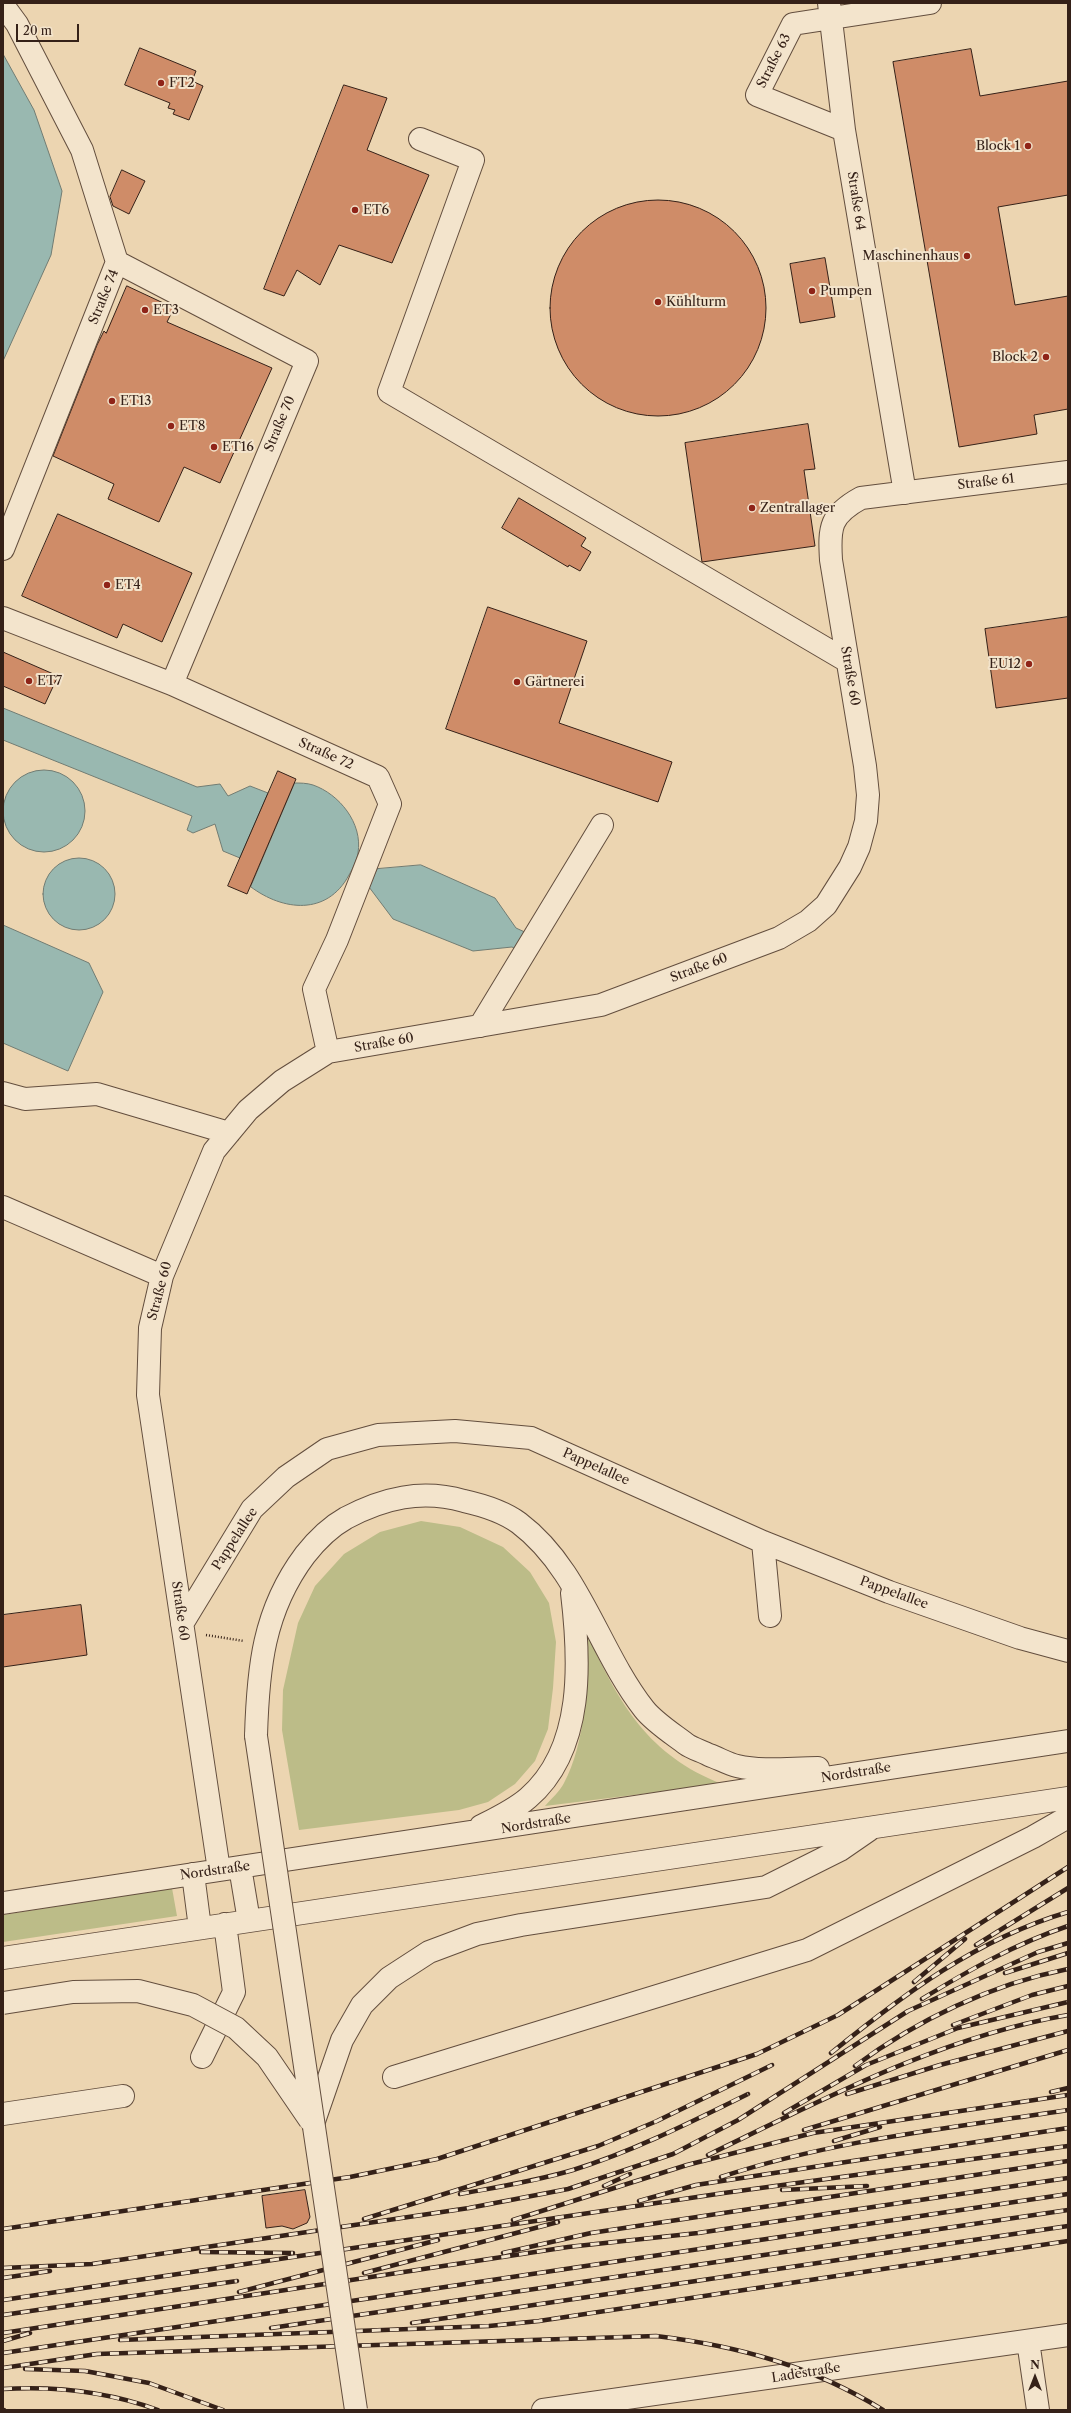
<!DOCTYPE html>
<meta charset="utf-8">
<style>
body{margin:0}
#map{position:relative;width:1071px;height:2413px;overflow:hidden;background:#ecd5b1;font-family:"Libre Caslon Text",serif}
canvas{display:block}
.frame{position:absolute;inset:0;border:4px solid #352118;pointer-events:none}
.north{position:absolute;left:1015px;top:2357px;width:40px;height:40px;-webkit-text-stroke:3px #f3e4cc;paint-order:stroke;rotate:0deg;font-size:11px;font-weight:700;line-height:16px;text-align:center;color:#352118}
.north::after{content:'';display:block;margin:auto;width:14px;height:18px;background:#352118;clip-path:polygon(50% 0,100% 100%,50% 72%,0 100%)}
.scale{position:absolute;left:16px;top:24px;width:63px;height:18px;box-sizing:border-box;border:2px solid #352118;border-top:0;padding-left:5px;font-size:12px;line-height:14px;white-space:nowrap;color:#352118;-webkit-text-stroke:3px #f3e4cc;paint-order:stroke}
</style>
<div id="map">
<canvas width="1071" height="2413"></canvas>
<div class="frame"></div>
<div class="north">N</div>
<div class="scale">20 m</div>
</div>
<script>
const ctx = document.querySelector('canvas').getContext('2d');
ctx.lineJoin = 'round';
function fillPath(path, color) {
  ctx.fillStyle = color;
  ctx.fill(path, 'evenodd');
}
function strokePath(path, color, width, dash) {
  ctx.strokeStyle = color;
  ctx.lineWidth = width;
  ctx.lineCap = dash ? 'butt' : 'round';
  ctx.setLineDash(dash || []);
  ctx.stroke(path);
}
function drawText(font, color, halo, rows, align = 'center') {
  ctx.font = font + ' "Libre Caslon Text",serif';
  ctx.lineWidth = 4;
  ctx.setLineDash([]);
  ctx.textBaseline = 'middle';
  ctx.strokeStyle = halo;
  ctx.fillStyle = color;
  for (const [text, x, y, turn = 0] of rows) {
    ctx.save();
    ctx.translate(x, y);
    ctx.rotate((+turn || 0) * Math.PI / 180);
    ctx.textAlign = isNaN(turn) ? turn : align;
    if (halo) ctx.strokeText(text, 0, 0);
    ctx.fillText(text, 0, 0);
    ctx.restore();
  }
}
const green = new Path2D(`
 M421,1521L460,1527L503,1547L530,1572L549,1603L556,1642L553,1688L548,1729L535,1761L515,1784L488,1802L459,1810L299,1830L282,1730L283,1690L298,1623L315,1586L344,1554L380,1532Z
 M588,1636C620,1705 648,1755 722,1784L545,1806C551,1799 560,1791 564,1783C585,1745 589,1679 588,1636Z
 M172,1888L177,1916L3,1942V1915Z`);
const water = new Path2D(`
 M3,54L34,110L62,191L51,255L3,361Z
 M3,708L197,787L220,784L228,796L250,786L268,793L240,858L223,851L215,824L193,833L187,830L192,816L3,740Z
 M3 811a41 41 0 1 1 82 0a41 41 0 1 1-82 0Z
 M295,783C300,783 307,783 313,785C339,794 363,823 358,853C357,860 353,868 349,875C327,916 283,911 251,887Z
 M43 894a36 36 0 1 1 72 0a36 36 0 1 1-72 0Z
 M421,865L495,898L516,928L529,934L520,951L512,947L473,951L393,919L369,887L377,869Z
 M3,925L89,963L103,992L68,1071L3,1043Z`);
const building = new Path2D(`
 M140,48L196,71L192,81L203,86L189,120L173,114L175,110L168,108L170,103L125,85Z
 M971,49L980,96L1068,81V195L998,207L1015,305L1068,296V409L1034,415L1037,434L959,447L893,62Z
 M344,85L387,98L367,150L429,175L392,263L339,245L320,285L297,270L284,296L264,289Z
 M122,170L145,181L129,214L113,206L110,197Z
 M550 308a108 108 0 1 1 216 0a108 108 0 1 1-216 0Z
 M825,258L835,317L800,323L790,264Z
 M127,286L174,308L167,322L272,368L220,483L184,467L159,522L108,499L114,484L53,456L97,345L104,331L106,333Z
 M808,424L815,469L804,470L815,546L702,562L685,443Z
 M519,498L586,538L581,546L591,552L580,571L569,565L568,567L502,528Z
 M58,514L192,573L162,642L123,624L117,638L22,596Z
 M488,607L587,641L559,723L672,762L658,802L446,729Z
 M1068,617V698L996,708L985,629Z
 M3,652L58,676L45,704L3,686Z
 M278,771L296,779L247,894L228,886Z
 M81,1605L87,1655L3,1667V1615Z
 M305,2190L310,2217L307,2223L293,2229L282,2226L266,2228L262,2196Z`);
const path = new Path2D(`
 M206,1635L244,1641`);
const minor = new Path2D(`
 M829,3L844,130L905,493
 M3,5L17,24L82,150L117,262L3,549
 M844,130L757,95L793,24L930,3
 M420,139L473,160L389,392L847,661
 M117,262L307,361L172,684
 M3,618L172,684L378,777L390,804L337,940L314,989L328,1052
 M480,1026L602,825
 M3,1093L25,1099L97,1094L229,1133
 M3,1207L162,1276
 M763,1542L770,1616
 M182,1624L252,1509L286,1477L327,1449L378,1435L455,1431L531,1438L763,1542L889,1592L1020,1638L1068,1651
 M256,1736C258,1669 263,1611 305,1555C316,1541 330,1527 346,1518C384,1498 421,1489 464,1501C482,1505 504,1512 519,1523C580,1569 598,1650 644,1709C654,1722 673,1734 686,1744C693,1749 702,1751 709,1755C718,1758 728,1764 737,1766C763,1772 791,1768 818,1768
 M481,1826C497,1818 514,1810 528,1798C585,1749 580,1660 572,1593
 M240,1867L249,1921
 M219,1870L148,1395L150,1328L162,1276L214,1151L248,1110L282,1081L328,1052L601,1005L779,938L808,921L826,905L850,867L859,847L866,821L868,795L865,766L831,560C829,527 830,515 861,498L1068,472
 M193,1874L200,1928
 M3,1903L1068,1741
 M3,1958L1068,1798
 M202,2057L234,1992L225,1924
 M394,2077L807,1950L1033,1837L1068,1817
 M3,2114L123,2096
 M313,2124L342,2040L362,2005L389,1978L429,1952L477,1934L521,1925L766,1887L840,1850L869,1830
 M1028,2341L1038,2410
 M543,2410L1068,2335`);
const rail = new Path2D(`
 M976,1945L1068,1888
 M1005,1973L1068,1953
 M914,1982L965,1939
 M922,1999C969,1970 1015,1944 1068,1926
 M953,2025L1032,1995L1068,1986
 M831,2053C904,1994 977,1939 1068,1912
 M855,2066C917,2020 992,1984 1068,1969
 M1051,2092L1068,2088
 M847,2094L940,2065L1068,2031
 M784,2113L866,2065L958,2028L1068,2002
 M804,2130L1068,2050
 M834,2141L880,2127
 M708,2155C824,2099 940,2037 1068,2015
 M721,2177C833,2140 951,2128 1068,2110
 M604,2186L630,2174
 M782,2190L867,2186
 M460,2194C498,2187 536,2181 573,2170C634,2151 691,2122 748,2094
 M639,2201L696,2185L1068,2128
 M364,2219L598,2146L657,2121L772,2065
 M513,2220L687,2165L813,2133L1068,2095
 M3,2229L350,2177L437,2159L757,2054L838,2015L1068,1867
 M201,2252L293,2253
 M503,2253L591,2233L1068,2161
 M3,2268L92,2264L469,2208L568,2189L673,2154L738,2120L908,2011L1038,1952L1068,1943
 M364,2273L558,2222
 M3,2278L50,2271
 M239,2292L438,2240
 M3,2300L724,2193L1068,2146
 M3,2315L237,2281
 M412,2323L1068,2226
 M271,2328L1068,2210
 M3,2333L568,2247L698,2233L1068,2178
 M120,2340L489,2326L539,2321L1068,2241
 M3,2341L30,2333
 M3,2353L1068,2194
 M3,2368L97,2354L656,2336C739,2346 812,2366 883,2410
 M25,2369L85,2371L149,2383L223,2410
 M3,2389C55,2386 109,2392 158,2410
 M3,2410H4`);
const minorBridge = new Path2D(`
 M256,1736L356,2410
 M3,2003L73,1992L138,1991L193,2005L236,2028L267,2057L310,2120`);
const markers = [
 [161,83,4,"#8f2418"],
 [1028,146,4,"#8f2418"],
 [355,210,4,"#8f2418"],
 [967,256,4,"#8f2418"],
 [812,291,4,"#8f2418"],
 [658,302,4,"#8f2418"],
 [145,310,4,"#8f2418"],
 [1046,357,4,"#8f2418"],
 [112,401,4,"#8f2418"],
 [171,426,4,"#8f2418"],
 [214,447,4,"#8f2418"],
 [752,508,4,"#8f2418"],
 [107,585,4,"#8f2418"],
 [1029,664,4,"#8f2418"],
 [29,681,4,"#8f2418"],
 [517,682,4,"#8f2418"]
];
const streetNames = [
 ["Straße 63",774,61,-63],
 ["Straße 64",856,201,81],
 ["Straße 74",104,297,-68],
 ["Straße 70",280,424,-67],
 ["Straße 61",986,482,-7],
 ["Straße 60",850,676,80],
 ["Straße 72",326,754,24],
 ["Straße 60",699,968,-21],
 ["Straße 60",384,1043,-10],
 ["Straße 60",160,1291,-75],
 ["Pappelallee",596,1467,24],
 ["Pappelallee",235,1539,-57],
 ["Pappelallee",894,1593,20],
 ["Straße 60",180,1611,82],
 ["Nordstraße",856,1773,-9],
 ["Nordstraße",536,1824,-9],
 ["Nordstraße",215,1871,-8],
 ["Ladestraße",806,2373,-9]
];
const poiNames = [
 ["FT2",169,83],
 ["Block 1",1020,146,"right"],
 ["ET6",363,210],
 ["Maschinenhaus",959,256,"right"],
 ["Pumpen",820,291],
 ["Kühlturm",666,302],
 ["ET3",153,310],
 ["Block 2",1038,357,"right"],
 ["ET13",120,401],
 ["ET8",179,426],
 ["ET16",222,447],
 ["Zentrallager",760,508],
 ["ET4",115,585],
 ["EU12",1021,664,"right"],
 ["ET7",37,681],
 ["Gärtnerei",525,682]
];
fillPath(green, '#bcbc88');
fillPath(water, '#99b8b0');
strokePath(water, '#717c73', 1);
fillPath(building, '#cf8c68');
strokePath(building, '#352118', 1);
strokePath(minor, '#634e3e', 24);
strokePath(path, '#352118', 2.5, [1, 2]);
strokePath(minor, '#f3e4cc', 22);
strokePath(rail, '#352118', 4.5);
strokePath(rail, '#f3e4cc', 3, [9]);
strokePath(minorBridge, '#634e3e', 24, []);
strokePath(minorBridge, '#f3e4cc', 22);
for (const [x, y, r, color] of markers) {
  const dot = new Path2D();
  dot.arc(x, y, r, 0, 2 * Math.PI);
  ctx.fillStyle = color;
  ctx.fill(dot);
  strokePath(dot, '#f3e4cc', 1.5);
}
drawText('13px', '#352118', '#f3e4cc', streetNames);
drawText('13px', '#352118', '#f3e4cc', poiNames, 'left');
</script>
